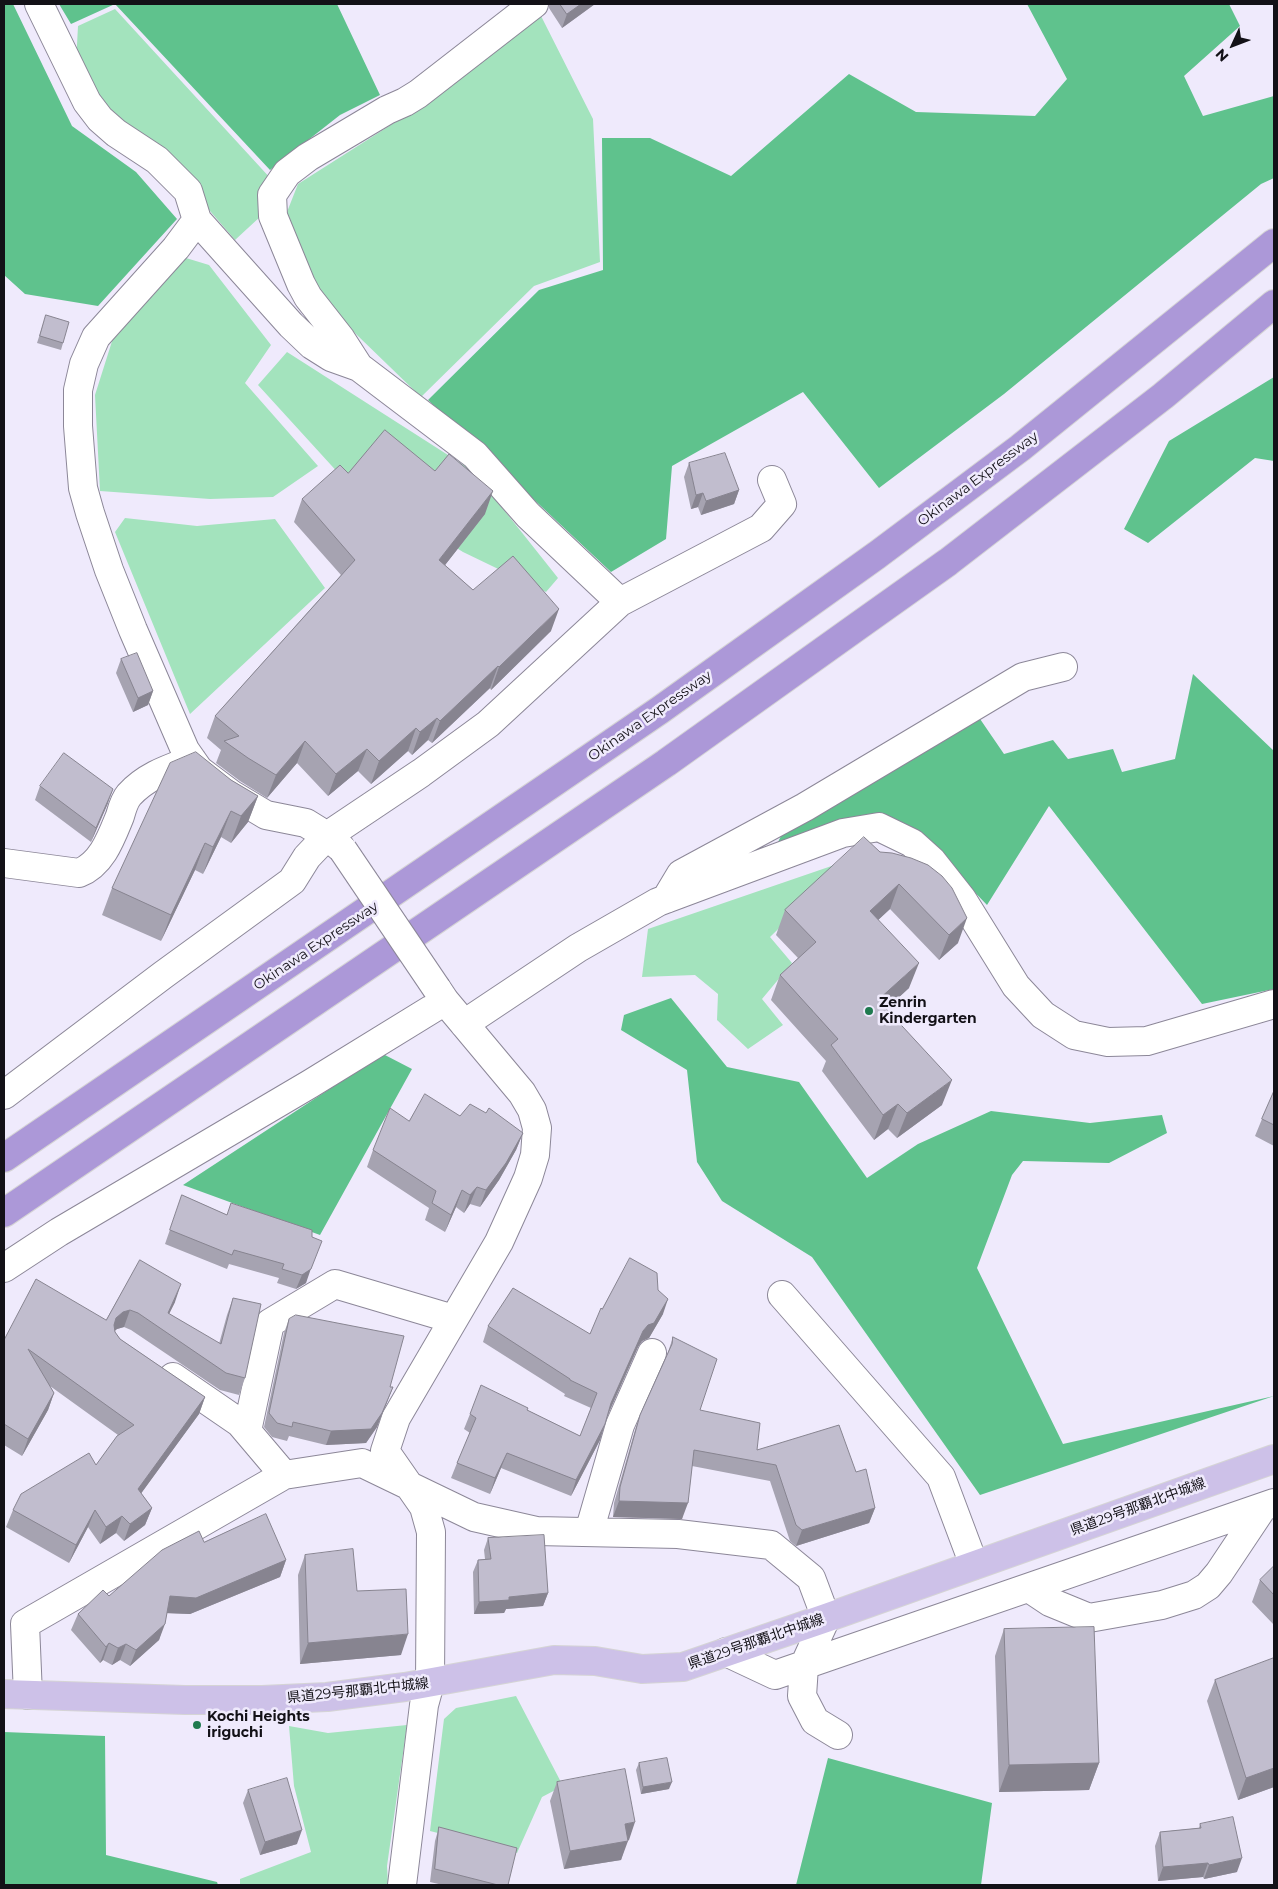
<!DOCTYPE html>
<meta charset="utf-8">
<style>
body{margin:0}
#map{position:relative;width:1278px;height:1889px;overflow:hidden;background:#efeafc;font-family:Montserrat,sans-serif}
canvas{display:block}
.frame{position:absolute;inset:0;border:5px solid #131117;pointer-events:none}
.north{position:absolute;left:1208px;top:20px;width:50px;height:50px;-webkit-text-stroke:4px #efeafc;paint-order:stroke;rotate:227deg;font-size:14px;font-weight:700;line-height:20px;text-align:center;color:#131117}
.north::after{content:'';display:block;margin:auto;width:18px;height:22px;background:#131117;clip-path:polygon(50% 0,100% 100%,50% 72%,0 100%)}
</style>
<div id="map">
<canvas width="1278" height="1889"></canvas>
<div class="frame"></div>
<div class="north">N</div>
</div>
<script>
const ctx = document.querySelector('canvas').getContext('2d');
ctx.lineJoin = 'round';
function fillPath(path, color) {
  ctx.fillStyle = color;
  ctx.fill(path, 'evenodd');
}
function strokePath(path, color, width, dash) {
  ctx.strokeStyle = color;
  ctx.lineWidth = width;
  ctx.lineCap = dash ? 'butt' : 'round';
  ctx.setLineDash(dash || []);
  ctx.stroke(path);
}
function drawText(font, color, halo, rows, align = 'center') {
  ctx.font = font + ' Montserrat,"Noto Sans JP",sans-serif';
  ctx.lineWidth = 5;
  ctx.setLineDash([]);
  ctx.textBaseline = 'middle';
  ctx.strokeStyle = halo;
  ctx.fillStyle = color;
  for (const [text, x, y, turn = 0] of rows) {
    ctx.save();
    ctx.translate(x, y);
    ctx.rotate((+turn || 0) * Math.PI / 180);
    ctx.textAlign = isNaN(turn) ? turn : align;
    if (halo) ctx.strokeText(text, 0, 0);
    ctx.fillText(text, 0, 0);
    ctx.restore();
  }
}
const green = new Path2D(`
 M115,9L272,180L261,216L235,240L154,146L115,116L76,64L78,26Z
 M538,10L593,119L600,262L534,286L421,397L327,306L295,245L287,212L298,184L419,107Z
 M186,258L209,265L271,345L245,383L318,466L273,497L210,499L100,491L95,395L114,335Z
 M287,352L473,471L558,578L546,592L463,552L341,476L258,385Z
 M125,518L197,526L275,519L325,588L190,714L115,532Z
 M849,860L770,937L792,963L762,999L783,1025L748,1049L717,1020L718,994L695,975L642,977L648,929Z
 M516,1696L563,1786L542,1797L517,1853L430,1831L444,1719L456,1708Z
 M407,1725L387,1866L388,1885H240V1879L311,1852L294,1786L289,1726L328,1733Z`);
const forest = new Path2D(`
 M4,4H13L72,126L136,172L177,219L98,306L25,294L4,275Z
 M59,4H115L71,24Z
 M115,4H337L380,95L340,115L270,170Z
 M1027,4H1229L1240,26L1184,76L1203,116L1274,96V178L1261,184L1004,394L879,488L803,392L672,466L666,539L611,572L428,400L539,290L603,270L602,138H650L731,176L849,74L916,112L1035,116L1067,79Z
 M1274,377V461L1255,458L1148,543L1124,529L1169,441Z
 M1193,674L1274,751V989L1202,1004L1049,806L987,905L915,830L864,815L778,842L785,828L978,716L1004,754L1053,740L1068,759L1113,749L1122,772L1175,759Z
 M671,998L727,1067L799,1082L867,1178L918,1144L991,1111L1090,1123L1162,1115L1167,1133L1109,1163L1023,1161L1012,1175L977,1268L1063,1444L1274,1396L980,1495L812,1257L722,1201L697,1162L687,1070L621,1030L624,1015Z
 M383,1054L412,1069L320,1235L183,1185Z
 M4,1732L105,1736L106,1855L217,1882L218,1885H4Z
 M828,1758L992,1803L981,1885H796Z`);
const minor = new Path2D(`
 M39,4L87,102L100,119L116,133L157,160L188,191L197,220L291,325L312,345L331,357L359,367L475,455L528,515L620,602
 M197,220L176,248L96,337L84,364L78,390V426L83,488L90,513L109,570L133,630L185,750L199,770L231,794L266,815L306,823L327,836L340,847
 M359,367L341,339L308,297L301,284L273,216L272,195L287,173L308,157L387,110L405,102L418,94L534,4
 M4,863L79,873C102,864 111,838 120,816C122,809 124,801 129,795C146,776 168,769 192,760
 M666,899L681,874L805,807L1023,677L1063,667
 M464,1024L578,948L658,902L843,833L879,827L912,843L932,861L962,899L1016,986L1043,1015L1074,1035L1108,1042L1147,1041L1274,1004
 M4,1095L163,975L292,881L307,857L327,836L421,773L488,724L620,602L761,528L782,504L772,480
 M4,1268L59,1232L310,1084L445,1001
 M782,1295L941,1477L974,1565
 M173,1377L240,1423L284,1475
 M247,1431L270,1323L335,1284L453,1319
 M589,1532L620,1425L652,1353
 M1029,1588L1050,1602L1089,1618L1162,1605L1194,1595L1208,1586L1219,1573L1263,1507
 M726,1652L775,1675L1274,1503
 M28,1695L25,1624L284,1475L362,1463L474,1517L536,1531L678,1534L771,1545L811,1578L826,1618L804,1666L802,1696L815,1721L838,1735
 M402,1885L424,1705L430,1683L431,1532L424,1507L385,1451L396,1418L499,1242L528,1178L535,1155L537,1128L532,1110L522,1093L445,1001L437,989`);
const primary = new Path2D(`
 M4,1694L185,1700H262L327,1697L405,1687L554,1660L595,1661L642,1669L683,1667L826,1618L1274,1459`);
const motorway = new Path2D(`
 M4,1158L660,710L877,555L1020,448L1274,243
 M4,1213L666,763L858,626L948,562L1163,396L1274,304`);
const minorBridge = new Path2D(`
 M343,850L437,989`);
const wall = new Path2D(`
 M549,4H595L562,28L549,8Z
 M46,315L63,343L61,350L37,343Z
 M689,463L739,490L734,504L701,515L698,507L691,509L684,477Z
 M348,473L485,514L445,565L473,590L551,631L491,690L490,688L432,743L428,740L412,755L408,751L371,784L358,771L328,796L297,763L267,798L240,781L216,763L221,750L207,738L215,716L341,575L294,522L302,499Z
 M121,659L153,691L148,705L133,712L116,673Z
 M231,780L258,796L248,822L231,843L221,837L203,874L195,870L161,941L102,915L112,888Z
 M40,786L108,803L91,842L35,800Z
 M880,852L958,943L939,960L890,909L878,920L909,988L886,1009L942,1105L897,1138L888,1129L874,1140L822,1071L826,1061L771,1000L780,975L798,958L776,935L785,910Z
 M1274,1091V1146L1255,1136L1262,1119Z
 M460,1116L523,1133L516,1150L499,1180L480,1207L470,1204L464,1213L456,1207L445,1232L425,1220L429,1208L367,1167L373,1150L409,1121Z
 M182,1195L227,1215L312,1230L306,1283L296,1289L277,1283L279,1278L229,1264L227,1269L165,1244Z
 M140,1260L175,1302L169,1314L219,1344L227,1315L233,1298L245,1378L239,1395L220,1390L131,1330L124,1327L117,1329L115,1330V1332L120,1339L205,1397L199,1414L141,1493L152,1508L145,1525L124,1541L116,1533L100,1544L88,1527L69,1563L6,1527L13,1510L96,1465L118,1435L50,1386L54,1393L48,1410L22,1456L4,1445V1340L106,1320Z
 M658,1290L663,1314L649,1338L642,1341L638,1347L609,1412L600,1440L571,1496L501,1468L490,1494L451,1478L457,1463L470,1433L464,1429L470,1414L527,1410L580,1436L591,1408L564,1396L565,1394L483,1342L488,1326L590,1334L602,1309Z
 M289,1319L390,1387H393L377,1427L366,1443L326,1445L289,1436L287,1441L272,1437L264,1427L284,1333Z
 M673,1337L700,1410L757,1450L856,1472L875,1508L869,1523L796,1546L790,1541L770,1481L692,1466L682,1519L613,1517L614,1503L635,1430L640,1415L667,1355Z
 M488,1538L548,1593L543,1606L506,1609L504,1613L474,1614L473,1572L478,1560L485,1559L484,1550Z
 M204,1542L286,1560L280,1577L190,1614L167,1613L159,1640L130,1666L120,1660L112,1665L103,1660L100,1663L71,1630L78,1614Z
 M305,1555L357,1591L401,1655L300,1664L298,1575Z
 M1274,1566V1625L1252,1602L1260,1580Z
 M1004,1629L1099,1763L1089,1790L999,1792L995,1656Z
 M1274,1658V1787L1238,1800L1207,1701L1215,1680Z
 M639,1763L669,1789L641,1794L636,1770Z
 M557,1782L629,1840H627L621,1860L564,1869L550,1801Z
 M248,1790L297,1844L260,1855L243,1803Z
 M1200,1824L1237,1872L1204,1879L1203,1877L1158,1881L1155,1846L1160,1832L1199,1828Z
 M439,1827L508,1885H443L430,1882L435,1841Z`);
const shadedWall = new Path2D(`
 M581,4H595L562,28L567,14Z
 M739,490L734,504L701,515L706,501Z
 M493,491L485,514L431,583L439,560Z
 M703,493L698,507L691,509L696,495Z
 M559,609L551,631L491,690L499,667Z
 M498,666L490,688L432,743L440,721Z
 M153,691L148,705L133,712L138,698Z
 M437,718L428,740L412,755L420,732Z
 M416,728L408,751L371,784L379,761Z
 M305,741L297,763L267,798L276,775Z
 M367,749L358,771L328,796L336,774Z
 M113,789L108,803L91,842L96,828Z
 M258,796L248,822L231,843L241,816Z
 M231,811L221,837L203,874L213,847Z
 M205,843L195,870L161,941L171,915Z
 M899,884L890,909L861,936L870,911Z
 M967,918L958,943L939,960L949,935Z
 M919,963L909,988L869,1025L878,1000Z
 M952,1080L942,1105L897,1138L907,1113Z
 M898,1104L888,1129L874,1140L883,1115Z
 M523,1133L516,1150L499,1180L480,1207L486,1190Z
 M477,1187L470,1204L464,1213L470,1195Z
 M462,1190L456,1207L445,1232L451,1215Z
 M316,1254L306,1283L296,1289L302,1275Z
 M181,1284L175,1302L161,1330L168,1313Z
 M668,1299L663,1314L649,1338L642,1341L638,1347L606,1419L611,1403L643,1331Z
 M130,1310L124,1327L117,1329L110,1335L116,1318L123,1312Z
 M393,1387L377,1427L366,1443L326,1445L331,1431Z
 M54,1393L48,1410L22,1456L28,1439Z
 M205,1397L199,1414L132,1506L138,1489Z
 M605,1424L600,1440L571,1496L576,1480Z
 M507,1453L501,1468L490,1494L495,1478Z
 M619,1501L688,1503L682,1519L613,1517Z
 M152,1508L145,1525L124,1541L130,1524Z
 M875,1508L869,1523L796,1546L802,1530Z
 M95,1510L88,1527L69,1563L76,1545Z
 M122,1516L116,1533L100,1544L106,1527Z
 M286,1560L280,1577L190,1614L164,1613L170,1596Z
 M548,1593L543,1606L506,1609L504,1613L474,1614L479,1602L509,1597Z
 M165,1624L159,1640L130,1666L136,1650Z
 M408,1634L401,1655L300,1664L308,1643Z
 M109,1643L103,1660L100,1663L106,1647Z
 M126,1644L120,1660L112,1665L118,1648Z
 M1099,1763L1089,1790L999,1792L1009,1765Z
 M1274,1768V1787L1238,1800L1246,1778Z
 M672,1782L669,1789L641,1794L643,1787Z
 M635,1822L629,1840L618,1842L625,1824Z
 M302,1830L297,1844L260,1855L265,1842Z
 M628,1841L621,1860L564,1869L570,1851Z
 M1242,1858L1237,1872L1204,1879L1209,1865Z
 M1208,1863L1203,1877L1158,1881L1163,1867Z`);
const building = new Path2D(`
 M560,4H581L567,14Z
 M46,315L69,322L63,343L40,336Z
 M385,430L435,471L449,454L493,491L439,560L473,590L513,556L559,609L499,667L498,666L440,721L437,718L420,732L416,728L379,761L367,749L336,774L305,741L276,775L248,758L224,741L239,736L215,716L355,560L302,499L340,465L348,473Z
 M725,453L739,490L706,501L703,493L696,495L689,463Z
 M137,653L153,691L138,698L121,659Z
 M196,752L231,780L258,796L241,816L231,811L213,847L205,843L171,915L112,888L170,763Z
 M64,753L113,789L96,828L40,786Z
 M864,837L880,852L892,853L911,858L928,865L942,876L952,888L967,918L949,935L899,884L870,911L919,963L878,1000L952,1080L907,1113L898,1104L883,1115L831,1045L838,1039L780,975L816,942L785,910Z
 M1274,1091V1125L1262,1119Z
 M425,1094L460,1116L470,1104L486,1113L489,1108L523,1133L506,1163L486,1190L477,1187L470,1195L462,1190L451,1215L432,1203L436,1191L373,1150L390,1108L409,1121Z
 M182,1195L227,1215L231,1203L312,1230V1237L322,1241L311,1269L302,1275L282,1269L284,1264L234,1250L232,1255L170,1230Z
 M630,1258L657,1273L658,1290L668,1299L654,1323L648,1325L643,1331L611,1403L605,1424L576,1480L507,1453L495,1478L457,1463L476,1418L470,1414L481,1385L528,1408L527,1410L580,1436L597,1393L570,1380V1379L488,1326L513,1288L590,1334L601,1308L602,1309Z
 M140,1260L181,1284L168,1313L221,1344L233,1298L261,1304L245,1378L226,1373L138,1313L130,1310L123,1312L116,1318L114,1325L115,1332L120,1339L205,1397L138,1489L152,1508L130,1524L122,1516L106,1527L95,1510L76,1545L13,1510L21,1494L89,1453L96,1465L117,1436L134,1425L28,1349L54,1393L28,1439L4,1424V1340L36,1279L106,1320Z
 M296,1315L404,1336L390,1387H393L382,1413L371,1429L331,1431L293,1422L292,1427L277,1423L269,1413L289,1319Z
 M673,1337L717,1359L700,1410L760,1423L757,1450L839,1425L856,1472L866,1469L875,1508L802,1530L796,1525L776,1465L694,1450L688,1503L619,1501L620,1487L640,1415L672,1344Z
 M266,1514L286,1560L196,1598L170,1596L165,1624L136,1650L126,1644L118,1648L109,1643L106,1647L78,1614L103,1590L109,1596L162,1550L199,1531L204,1542Z
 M544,1535L548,1593L509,1597V1600L479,1602L478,1560L491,1559L488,1538Z
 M353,1549L357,1591L406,1589L408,1634L308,1643L305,1555Z
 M1274,1566V1595L1260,1580Z
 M1094,1627L1099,1763L1009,1765L1004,1629Z
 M1274,1658V1768L1246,1778L1215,1680Z
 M667,1758L672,1782L643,1787L639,1763Z
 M625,1769L635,1822L625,1824L628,1841L570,1851L557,1782Z
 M287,1778L302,1830L265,1842L248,1790Z
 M1233,1817L1242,1858L1209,1865L1208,1863L1163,1867L1160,1832L1201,1828L1200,1824Z
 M439,1827L517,1848L508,1885H498L435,1869Z`);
const markers = [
 [869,1011,5,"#1f7a4f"],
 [197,1725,5,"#1f7a4f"]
];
const streetNames = [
 ["Okinawa Expressway",978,479,-37],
 ["Okinawa Expressway",650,716,-35],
 ["Okinawa Expressway",316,946,-34],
 ["県道29号那覇北中城線",1138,1507,-20],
 ["県道29号那覇北中城線",756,1642,-19],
 ["県道29号那覇北中城線",358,1691,-6]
];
const poiNames = [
 ["Zenrin",879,1003],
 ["Kindergarten",879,1019],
 ["Kochi Heights",207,1717],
 ["iriguchi",207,1733]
];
fillPath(green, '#a3e3bd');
fillPath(forest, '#5fc28d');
strokePath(minor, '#8c8798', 30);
strokePath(primary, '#d5d4d5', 30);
strokePath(motorway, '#d5d4d5', 30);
strokePath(minor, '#fff', 28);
strokePath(primary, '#cdc1e8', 28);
strokePath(motorway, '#ac98d8', 28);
strokePath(minorBridge, '#8c8798', 30, []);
strokePath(minorBridge, '#fff', 28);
fillPath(wall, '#a6a3b1');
fillPath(shadedWall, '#878490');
fillPath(building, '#c1bdce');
strokePath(building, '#878490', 1);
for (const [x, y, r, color] of markers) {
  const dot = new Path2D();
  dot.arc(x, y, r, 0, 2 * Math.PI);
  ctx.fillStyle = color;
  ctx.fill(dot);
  strokePath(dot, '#efeafc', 2);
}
drawText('14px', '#131117', '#efeafc', streetNames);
drawText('bold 14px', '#131117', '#efeafc', poiNames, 'left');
</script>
